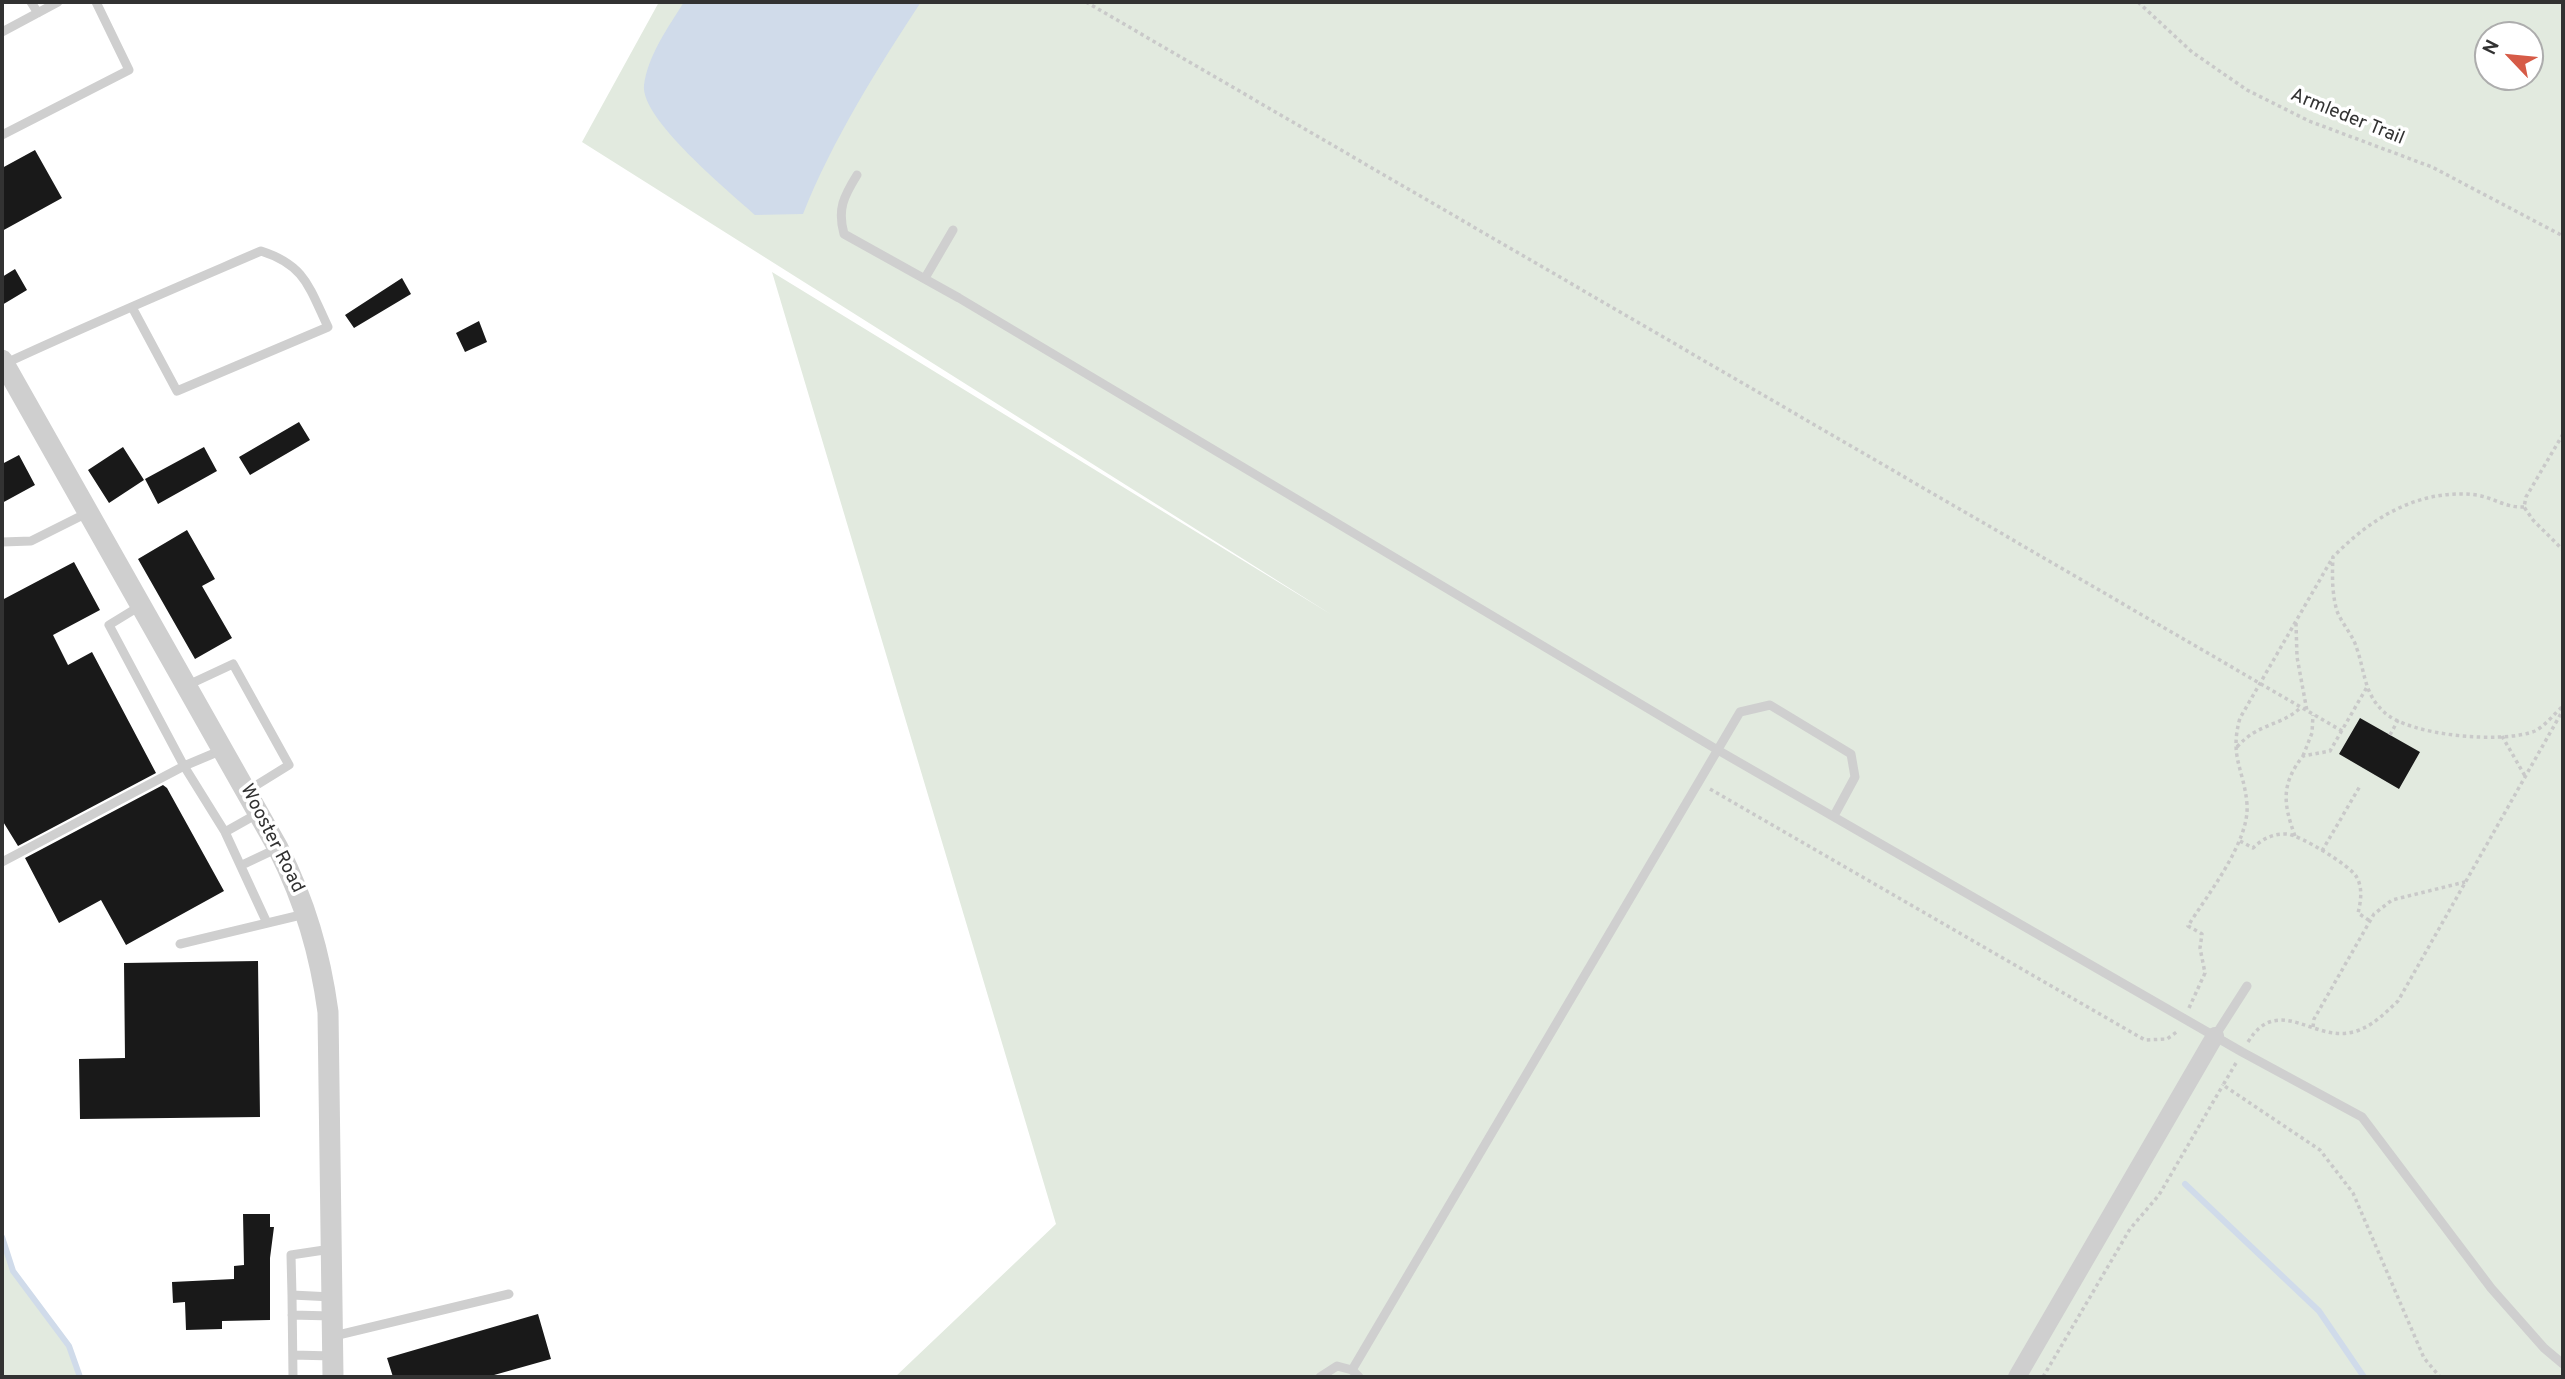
<!DOCTYPE html>
<style>
body{margin:0}
#map{position:relative;width:2565px;height:1379px;overflow:hidden;background:#fff;font-family:Overpass,sans-serif}
canvas{display:block}
.frame{position:absolute;inset:0;border:4px solid #323232;pointer-events:none}
.north{position:absolute;left:2474px;top:21px;width:70px;height:70px;box-sizing:border-box;background:#fff;border:2px solid #adadad;border-radius:50%;rotate:296deg;font-size:19px;font-weight:700;line-height:28px;text-align:center;color:#323232}
.north::after{content:'';display:block;margin:auto;width:24px;height:32px;background:#d65b47;clip-path:polygon(50% 0,100% 100%,50% 72%,0 100%)}
</style>
<div id="map">
<canvas width="2565" height="1379"></canvas>
<div class="frame"></div>
<div class="north">N</div>
</div>
<script>
const ctx = document.querySelector('canvas').getContext('2d');
ctx.lineJoin = 'round';
function fillPath(path, color) {
  ctx.fillStyle = color;
  ctx.fill(path, 'evenodd');
}
function strokePath(path, color, width, dash) {
  ctx.strokeStyle = color;
  ctx.lineWidth = width;
  ctx.lineCap = dash ? 'butt' : 'round';
  ctx.setLineDash(dash || []);
  ctx.stroke(path);
}
function drawText(font, color, halo, rows, align = 'center') {
  ctx.font = font + ' Overpass,sans-serif';
  ctx.lineWidth = 7;
  ctx.setLineDash([]);
  ctx.textBaseline = 'middle';
  ctx.strokeStyle = halo;
  ctx.fillStyle = color;
  for (const [text, x, y, turn = 0] of rows) {
    ctx.save();
    ctx.translate(x, y);
    ctx.rotate((+turn || 0) * Math.PI / 180);
    ctx.textAlign = isNaN(turn) ? turn : align;
    if (halo) ctx.strokeText(text, 0, 0);
    ctx.fillText(text, 0, 0);
    ctx.restore();
  }
}
const green = new Path2D(`
 M659,2H2563V1377H895L1056,1224L772,272L1332,615L582,142ZM2488,35H2530V77H2488Z
 M2,1237L13,1271L69,1346L80,1377H2Z`);
const water = new Path2D(`
 M684,2H921C877,69 833,139 803,214L755,215C730,192 640,119 644,85C648,55 669,26 684,2Z`);
const stream = new Path2D(`
 M2185,1184L2319,1311L2364,1377
 M2,1237L13,1271L69,1346L80,1377`);
const building = new Path2D(`
 M35,150L62,198L2,231V168Z
 M15,269L27,290L2,305V277Z
 M402,278L411,294L354,328L345,315Z
 M479,321L487,342L465,352L456,333Z
 M299,422L310,440L250,475L239,457Z
 M123,447L144,480L109,503L88,470Z
 M204,447L217,471L158,504L145,479Z
 M19,455L35,485L2,503V464Z
 M187,530L215,579L202,586L232,638L195,659L138,559Z
 M74,562L100,610L53,635L68,665L92,652L156,773L18,846L2,820V600Z
 M2360,718L2420,752L2399,789L2339,754Z
 M163,785L167,788L224,891L126,945L101,900L59,923L25,858Z
 M258,961L260,1117L80,1119L79,1059L125,1058L124,963Z
 M243,1214H270V1227H274L270,1258V1320L222,1321V1329L186,1330L185,1302L173,1303L172,1282L234,1279V1266L244,1265Z
 M538,1314L551,1359L487,1377H393L387,1358Z`);
const path = new Path2D(`
 M1086,2L2342,731
 M2138,2L2192,52L2247,90L2309,121L2432,167L2563,236
 M2563,434L2526,497L2524,507L2533,520L2563,550
 M2524,507C2506,508 2494,498 2477,495C2419,488 2371,518 2333,557C2332,575 2332,594 2337,611C2342,624 2353,635 2357,649C2365,672 2364,694 2384,712C2409,736 2503,744 2535,731C2545,726 2555,713 2563,706
 M2296,623L2297,657L2307,711
 M2390,735L2398,720
 M2502,736L2525,776
 M2237,747C2259,722 2280,727 2300,708
 M2303,756L2312,733L2313,715
 M1710,789L2145,1040L2167,1039L2178,1031
 M2295,836C2283,803 2281,784 2303,756L2330,751L2367,687
 M2240,841L2253,848C2262,839 2274,833 2287,834C2300,835 2349,865 2356,876C2363,887 2361,901 2358,913L2370,921
 M2322,851L2360,786
 M2189,1008L2205,973L2200,948L2202,934L2188,926C2207,895 2250,842 2247,804C2244,769 2229,757 2240,718L2333,557
 M2313,1027L2314,1019L2374,914L2392,900L2465,882
 M2248,1042C2278,993 2315,1043 2353,1032C2372,1027 2384,1014 2398,1001L2563,710
 M2236,1063L2223,1085L2320,1150L2353,1193L2424,1358L2440,1377
 M2043,1377L2130,1229L2159,1195L2223,1085`);
const service = new Path2D(`
 M31,2L38,13
 M2,32L58,2
 M2,135L129,70L96,2
 M857,175C844,196 837,209 844,234L959,298L1716,749L2242,1052L2362,1117L2491,1288L2544,1348L2563,1364
 M925,278L953,230
 M6,363C90,324 175,288 261,251C305,265 309,287 328,327L177,391L132,307
 M2,542L31,541L87,513
 M140,606L109,625L184,766L225,832L267,923
 M188,685L233,664L289,765L247,791
 M225,832L257,814
 M2,862L184,766L222,750
 M242,865L278,848
 M180,944L305,914
 M2215,1036L2247,986
 M331,1249L291,1255L292,1295L332,1297
 M292,1295L293,1377
 M292,1315L332,1316
 M334,1336L509,1294
 M293,1355L333,1356
 M1352,1370L1740,712L1770,705L1851,754L1855,777L1835,814
 M1320,1377L1337,1366L1352,1370L1359,1377`);
const minor = new Path2D(`
 M2017,1377L2215,1036`);
const tertiary = new Path2D(`
 M2,360L278,848C305,902 320,953 328,1012L333,1377`);
const streetNames = [
 ["Armleder Trail",2347,118,22],
 ["Wooster Road",271,839,63]
];
fillPath(green, '#e2eadf');
fillPath(water, '#d0dbea');
strokePath(stream, '#d0dbea', 6);
fillPath(building, '#191919');
strokePath(path, '#c9c9c9', 3.5, [3.5, 3.5]);
strokePath(service, '#cfcfcf', 9);
strokePath(minor, '#cfcfcf', 18);
strokePath(tertiary, '#cfcfcf', 21);
drawText('19px', '#323232', '#fff', streetNames);
</script>
